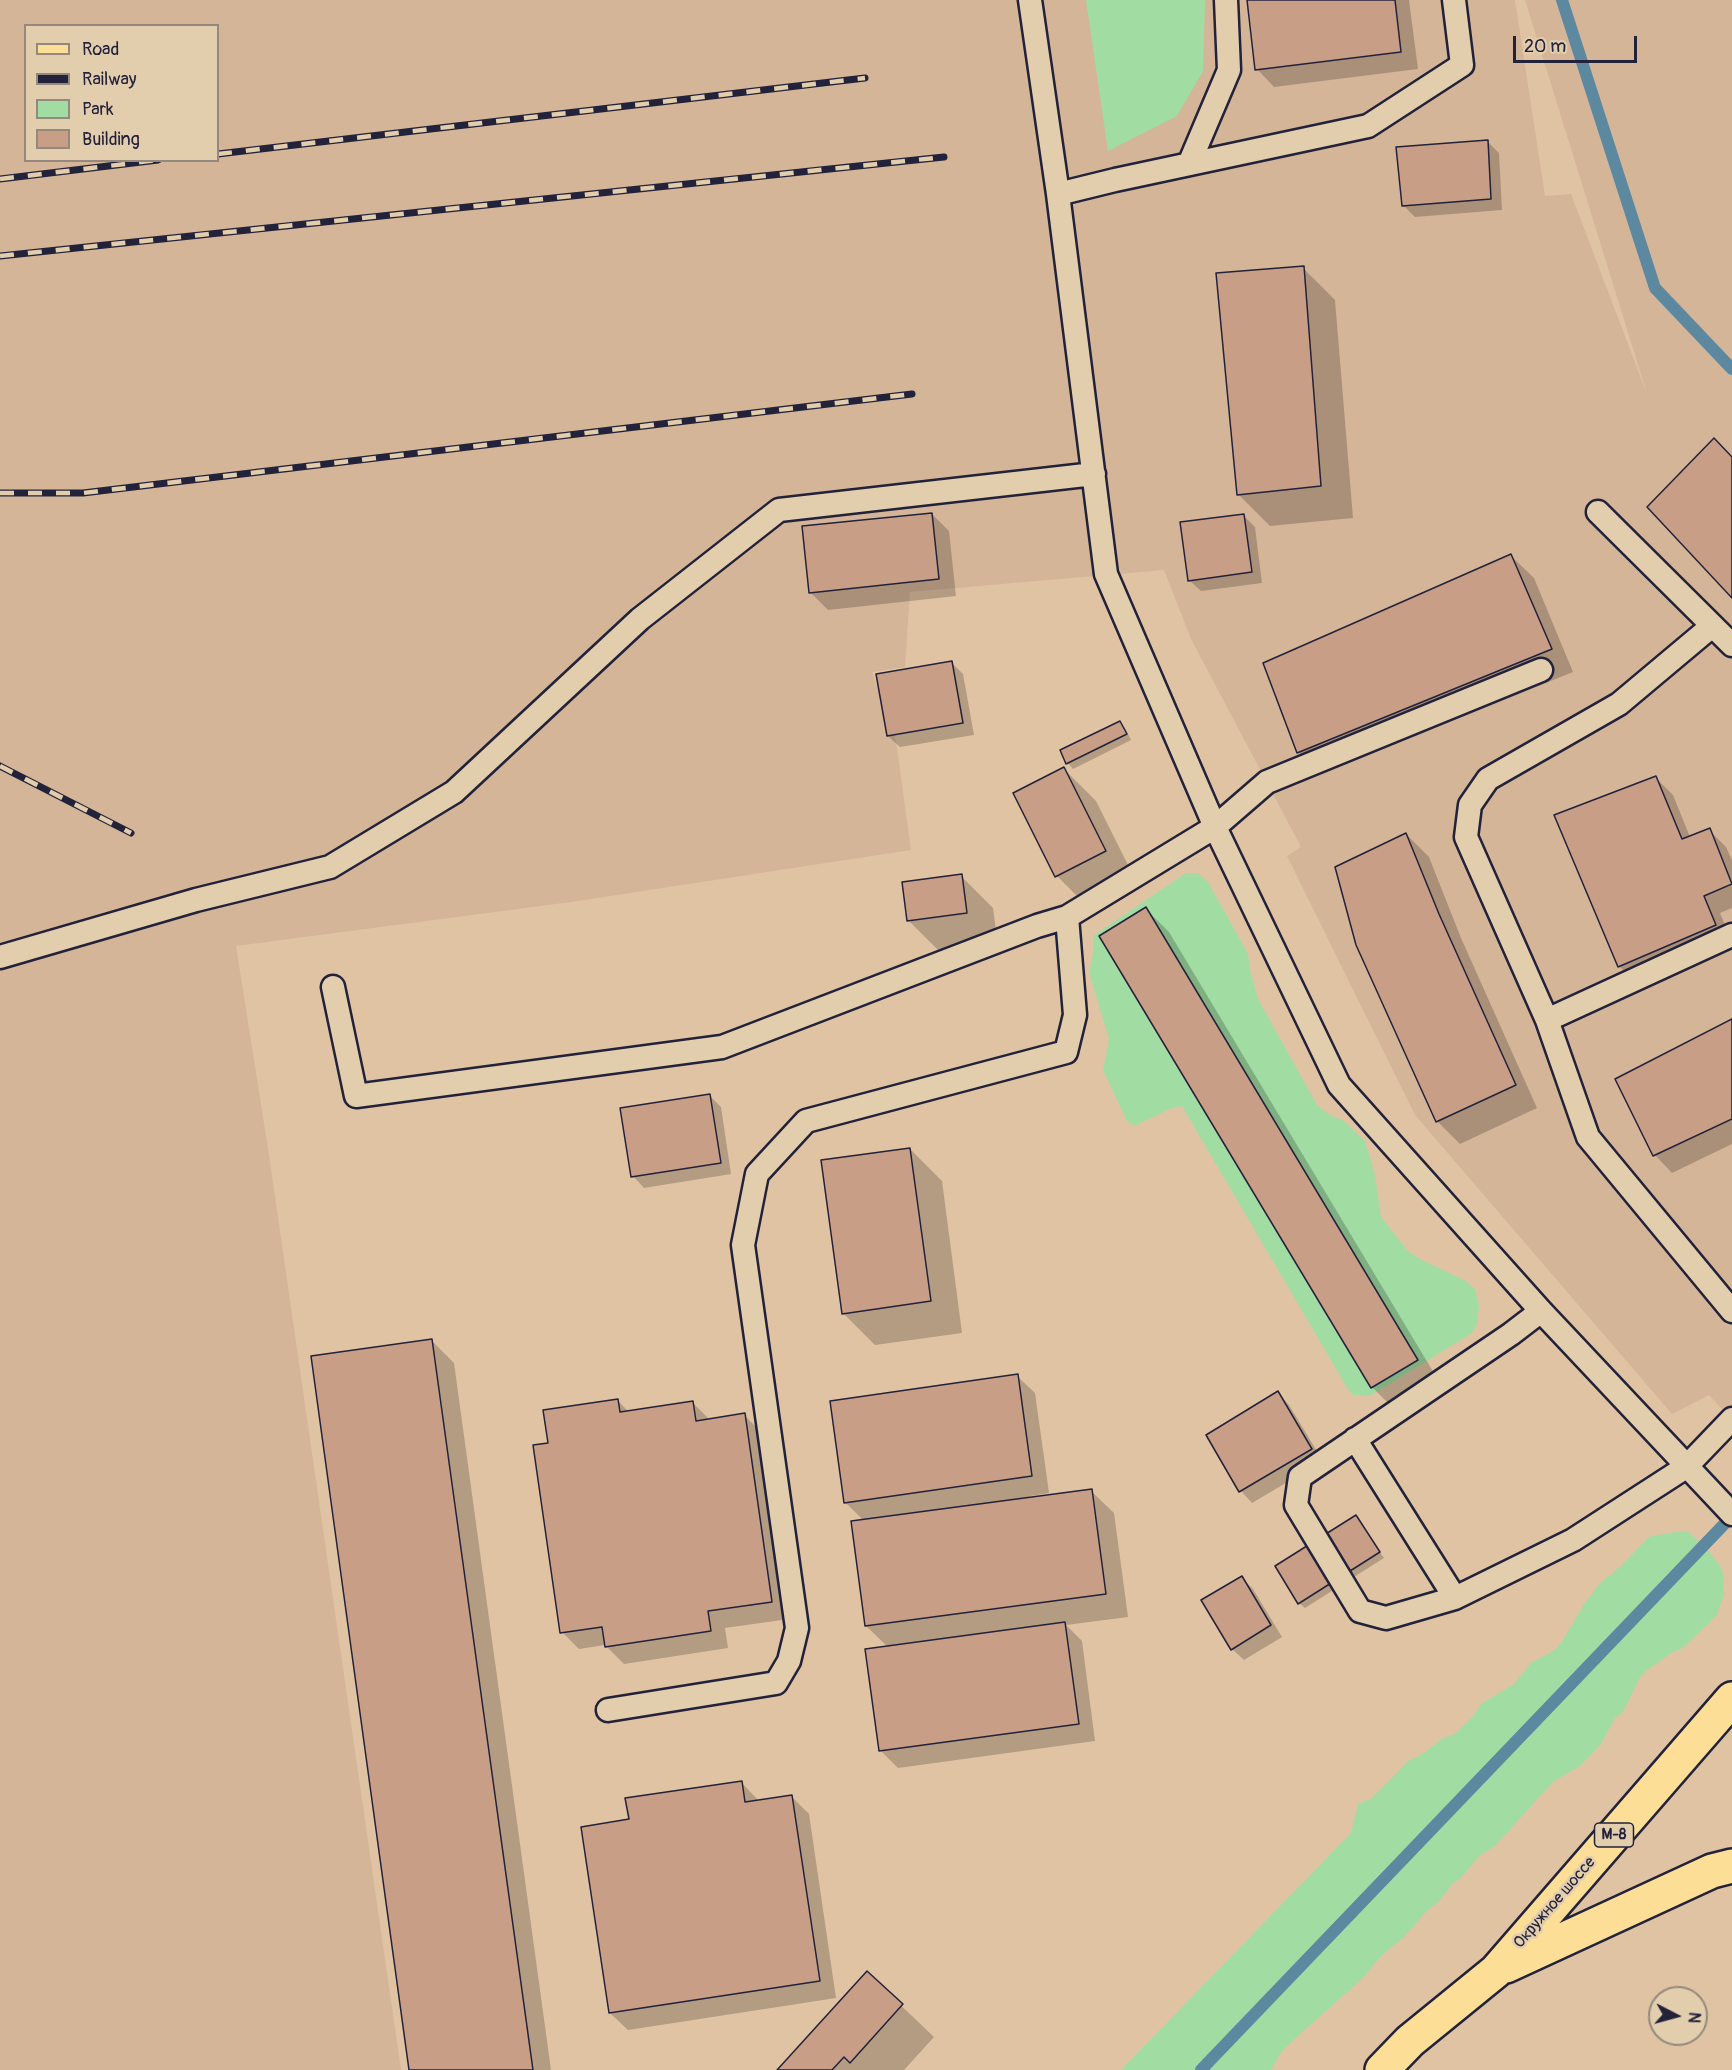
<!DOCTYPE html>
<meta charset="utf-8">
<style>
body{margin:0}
#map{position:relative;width:1732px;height:2070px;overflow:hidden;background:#e0c3a3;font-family:Pangolin,sans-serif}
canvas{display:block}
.legend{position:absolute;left:24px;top:24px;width:195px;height:138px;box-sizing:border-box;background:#e2cdac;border:2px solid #95897f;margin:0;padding:8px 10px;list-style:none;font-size:18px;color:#22223b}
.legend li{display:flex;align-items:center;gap:12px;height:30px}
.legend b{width:30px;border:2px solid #95897f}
.north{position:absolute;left:1648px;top:1986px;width:60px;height:60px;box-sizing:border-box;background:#e2cdac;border:2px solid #95897f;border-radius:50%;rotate:96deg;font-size:16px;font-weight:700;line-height:24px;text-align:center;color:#22223b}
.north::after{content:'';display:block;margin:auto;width:21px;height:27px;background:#22223b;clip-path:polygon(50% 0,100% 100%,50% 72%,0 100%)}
.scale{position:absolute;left:1513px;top:36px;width:124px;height:27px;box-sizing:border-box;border:3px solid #22223b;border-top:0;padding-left:8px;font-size:18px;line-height:21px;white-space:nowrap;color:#22223b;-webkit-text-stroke:4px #e2cdac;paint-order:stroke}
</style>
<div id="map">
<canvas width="1732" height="2070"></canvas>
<ul class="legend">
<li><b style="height:8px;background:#fdde96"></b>Road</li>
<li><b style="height:8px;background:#22223b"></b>Railway</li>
<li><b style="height:16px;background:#a1dda3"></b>Park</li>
<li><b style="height:16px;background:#c99e86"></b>Building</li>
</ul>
<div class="north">N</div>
<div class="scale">20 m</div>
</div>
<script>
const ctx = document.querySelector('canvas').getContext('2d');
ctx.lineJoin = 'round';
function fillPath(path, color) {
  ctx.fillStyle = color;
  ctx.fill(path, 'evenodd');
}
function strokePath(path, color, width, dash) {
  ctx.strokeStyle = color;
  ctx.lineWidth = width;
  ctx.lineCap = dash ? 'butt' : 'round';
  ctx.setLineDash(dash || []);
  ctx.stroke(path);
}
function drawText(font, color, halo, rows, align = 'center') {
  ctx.font = font + ' Pangolin,sans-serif';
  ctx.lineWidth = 5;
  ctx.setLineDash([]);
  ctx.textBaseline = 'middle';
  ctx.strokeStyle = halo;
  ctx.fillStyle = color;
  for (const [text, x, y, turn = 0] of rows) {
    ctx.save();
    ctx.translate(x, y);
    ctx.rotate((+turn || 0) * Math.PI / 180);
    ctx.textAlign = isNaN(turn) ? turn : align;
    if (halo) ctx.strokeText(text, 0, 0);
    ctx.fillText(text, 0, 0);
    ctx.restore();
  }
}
const built = new Path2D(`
 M0,0H1515L1545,196L1571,194L1647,394L1525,0H1732V1420L1709,1395L1672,1414L1415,1115L1287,856L1301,847L1191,639L1164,570L910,592L905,667L872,672L896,741L911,850L571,902L236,946L269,1155L401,2070H0ZM26,26H218V160H26Z`);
const green = new Path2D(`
 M1086,0H1205L1203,71L1177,116L1108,151Z
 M1186,873H1198L1208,882L1248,954L1250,970L1258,999L1317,1105L1331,1116L1343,1120L1365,1141L1375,1175L1381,1217L1408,1251L1418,1258L1466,1281L1475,1289L1479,1306L1477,1323L1472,1333L1370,1396L1353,1395L1349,1391L1182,1106L1172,1108L1134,1126L1127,1121L1103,1070L1109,1039L1089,972L1093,953V936Z
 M1687,1531L1705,1547L1719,1564L1723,1573L1724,1594L1717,1615L1683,1648L1673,1652L1647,1670L1640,1677L1623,1712L1615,1718L1601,1744L1580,1766L1553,1782L1495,1846L1479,1856L1461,1878L1453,1883L1439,1901L1425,1913L1404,1937L1382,1955L1363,1978L1289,2044L1280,2054L1271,2070H1121L1351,1833L1358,1804L1370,1799L1380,1790L1408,1761L1421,1755L1443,1738L1455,1734L1474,1715L1481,1704L1514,1684L1531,1663L1555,1650L1563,1640L1583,1606L1599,1584L1621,1566L1649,1537L1675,1532Z`);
const shadow = new Path2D(`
 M1248,0H1409L1418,69L1274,87L1257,69Z
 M1487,141L1499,153L1502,210L1415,217L1403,205Z
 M1303,268L1335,300L1353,518L1270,526L1238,494Z
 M932,514L949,531L956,596L828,610L811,593Z
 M1243,515L1255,527L1262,583L1201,591L1189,580Z
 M1511,556L1534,578L1573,672L1321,774L1298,752Z
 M952,663L963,674L974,735L900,747L888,736L878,675Z
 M1120,723L1125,728L1131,740L1073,769L1068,763L1062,751Z
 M1064,769L1096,801L1137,883L1089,908L1057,876Z
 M1655,777L1673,795L1690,837L1709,830L1726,847L1732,860V908L1720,913L1732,942L1637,983L1619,966Z
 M1406,834L1429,857L1461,938L1537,1108L1460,1144L1437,1121Z
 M961,876L993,908L998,945L941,953L909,921Z
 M1146,909L1169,932L1440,1383L1395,1410L1372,1387L1101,937Z
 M1732,1020V1144L1672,1173L1655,1155L1617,1080Z
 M709,1095L721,1107L731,1174L644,1188L633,1176Z
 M910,1149L942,1181L962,1333L875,1345L843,1313Z
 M431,1340L454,1363L551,2070H411Z
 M1017,1376L1035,1393L1049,1493L1030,1496L1031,1499L1091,1491L1114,1513L1128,1617L1066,1625L1082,1641L1095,1741L898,1768L880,1750L888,1647L866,1626L864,1521L845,1502Z
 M1278,1393L1289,1405L1323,1461L1252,1503L1241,1491L1208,1436Z
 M617,1400L629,1412L693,1403L710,1420L744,1415L761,1432L789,1619L725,1628L728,1648L624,1664L605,1645L579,1649L562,1632L550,1444Z
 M1356,1517L1384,1558L1305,1608L1299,1603Z
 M1242,1578L1253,1589L1282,1637L1244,1660L1232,1649Z
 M741,1782L759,1801L791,1796L809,1814L836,1998L628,2030L610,2013L630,1820Z
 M867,1973L934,2037L904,2070H779Z`);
const stream = new Path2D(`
 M1562,0L1655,288L1732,369
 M1201,2070L1732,1516`);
const building = new Path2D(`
 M1247,0H1395L1401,52L1255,70Z
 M1488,140L1491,199L1402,206L1396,147Z
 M1304,266L1321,486L1237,495L1216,273Z
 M1714,438L1732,457V598L1647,507Z
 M932,513L939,579L809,593L802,526Z
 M1244,514L1252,572L1188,581L1180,522Z
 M1511,554L1552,649L1297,753L1263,663Z
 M952,661L963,723L887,736L876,674Z
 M1120,721L1127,734L1066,764L1060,750Z
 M1064,767L1106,851L1055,877L1013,793Z
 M1656,776L1682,839L1710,828L1732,884L1704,896L1716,925L1618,967L1554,815Z
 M1406,833L1439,914L1516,1085L1436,1122L1356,945L1335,867Z
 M962,874L967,913L907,921L902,882Z
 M1146,907L1418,1360L1371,1388L1099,936Z
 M1732,1019V1119L1653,1156L1615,1079Z
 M710,1094L721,1163L631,1177L620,1108Z
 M910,1148L931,1301L842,1314L821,1160Z
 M432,1339L533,2070H409L311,1356Z
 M1018,1374L1032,1476L844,1503L830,1401Z
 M1278,1391L1312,1449L1239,1492L1206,1435Z
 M618,1399L620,1412L693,1401L696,1421L745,1413L772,1602L708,1611L711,1631L605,1647L602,1627L560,1633L533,1445L548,1443L543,1410Z
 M1092,1489L1106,1594L865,1626L851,1521Z
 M1356,1515L1380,1552L1298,1604L1275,1566Z
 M1242,1576L1271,1625L1231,1650L1201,1600Z
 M1065,1622L1079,1724L879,1751L865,1649Z
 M742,1781L745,1802L792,1795L820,1981L609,2013L581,1827L629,1819L625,1798Z
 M867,1971L903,2004L850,2063L844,2057L832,2070H777Z`);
const lane = new Path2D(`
 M1030,0L1058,194L1106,574L1215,827L1339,1085L1541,1311L1732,1514
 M1189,164L1229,70L1226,0
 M1058,194L1115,180L1368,126L1462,65L1454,0
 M1598,512L1732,645
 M1712,626L1619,704L1488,779L1470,805L1466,837L1547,1020L1588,1137L1732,1311
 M0,957L196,900L330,867L454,792L640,619L779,510L1094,474
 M333,987L356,1096L722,1047L1037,926L1067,917
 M1547,1020L1732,935
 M1541,1311L1511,1334L1300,1477L1296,1505L1360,1611L1386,1618L1455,1598L1573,1540L1686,1467L1732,1419
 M1355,1439L1455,1598
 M608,1710L776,1683L789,1661L797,1628L743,1245L757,1174L806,1121L1066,1052L1075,1015L1067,917L1215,827L1267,782L1541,670`);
const primary = new Path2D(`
 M1506,1966L1712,1871L1732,1866
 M1382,2070L1410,2041L1496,1971L1732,1699`);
const rail = new Path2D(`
 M218,154L865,78
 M0,179L158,160
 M0,256L944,157
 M0,493H83L912,394
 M0,766L131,833`);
const shields = [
 [1614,1835,39]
];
const shieldNames = [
 ["М-8",1614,1835]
];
const streetNames = [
 ["Окружное шоссе",1555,1903,-49]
];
fillPath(built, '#d5b598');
fillPath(green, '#a1dda3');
fillPath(shadow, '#0003');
strokePath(stream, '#5d89a0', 12);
fillPath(building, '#c99e86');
strokePath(building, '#22223b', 1.5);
strokePath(lane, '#22223b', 27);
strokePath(primary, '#22223b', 38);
strokePath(lane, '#e2cdac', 22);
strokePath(primary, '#fdde96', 33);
strokePath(rail, '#22223b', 7);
strokePath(rail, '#e2cdac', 4.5, [14]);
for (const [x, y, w] of shields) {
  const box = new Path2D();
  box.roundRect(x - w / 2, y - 12, w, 24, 4.5);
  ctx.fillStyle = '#e2cdac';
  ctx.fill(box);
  strokePath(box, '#22223b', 1.5);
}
drawText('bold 15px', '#22223b', null, shieldNames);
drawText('16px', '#22223b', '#e2cdac', streetNames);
</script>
